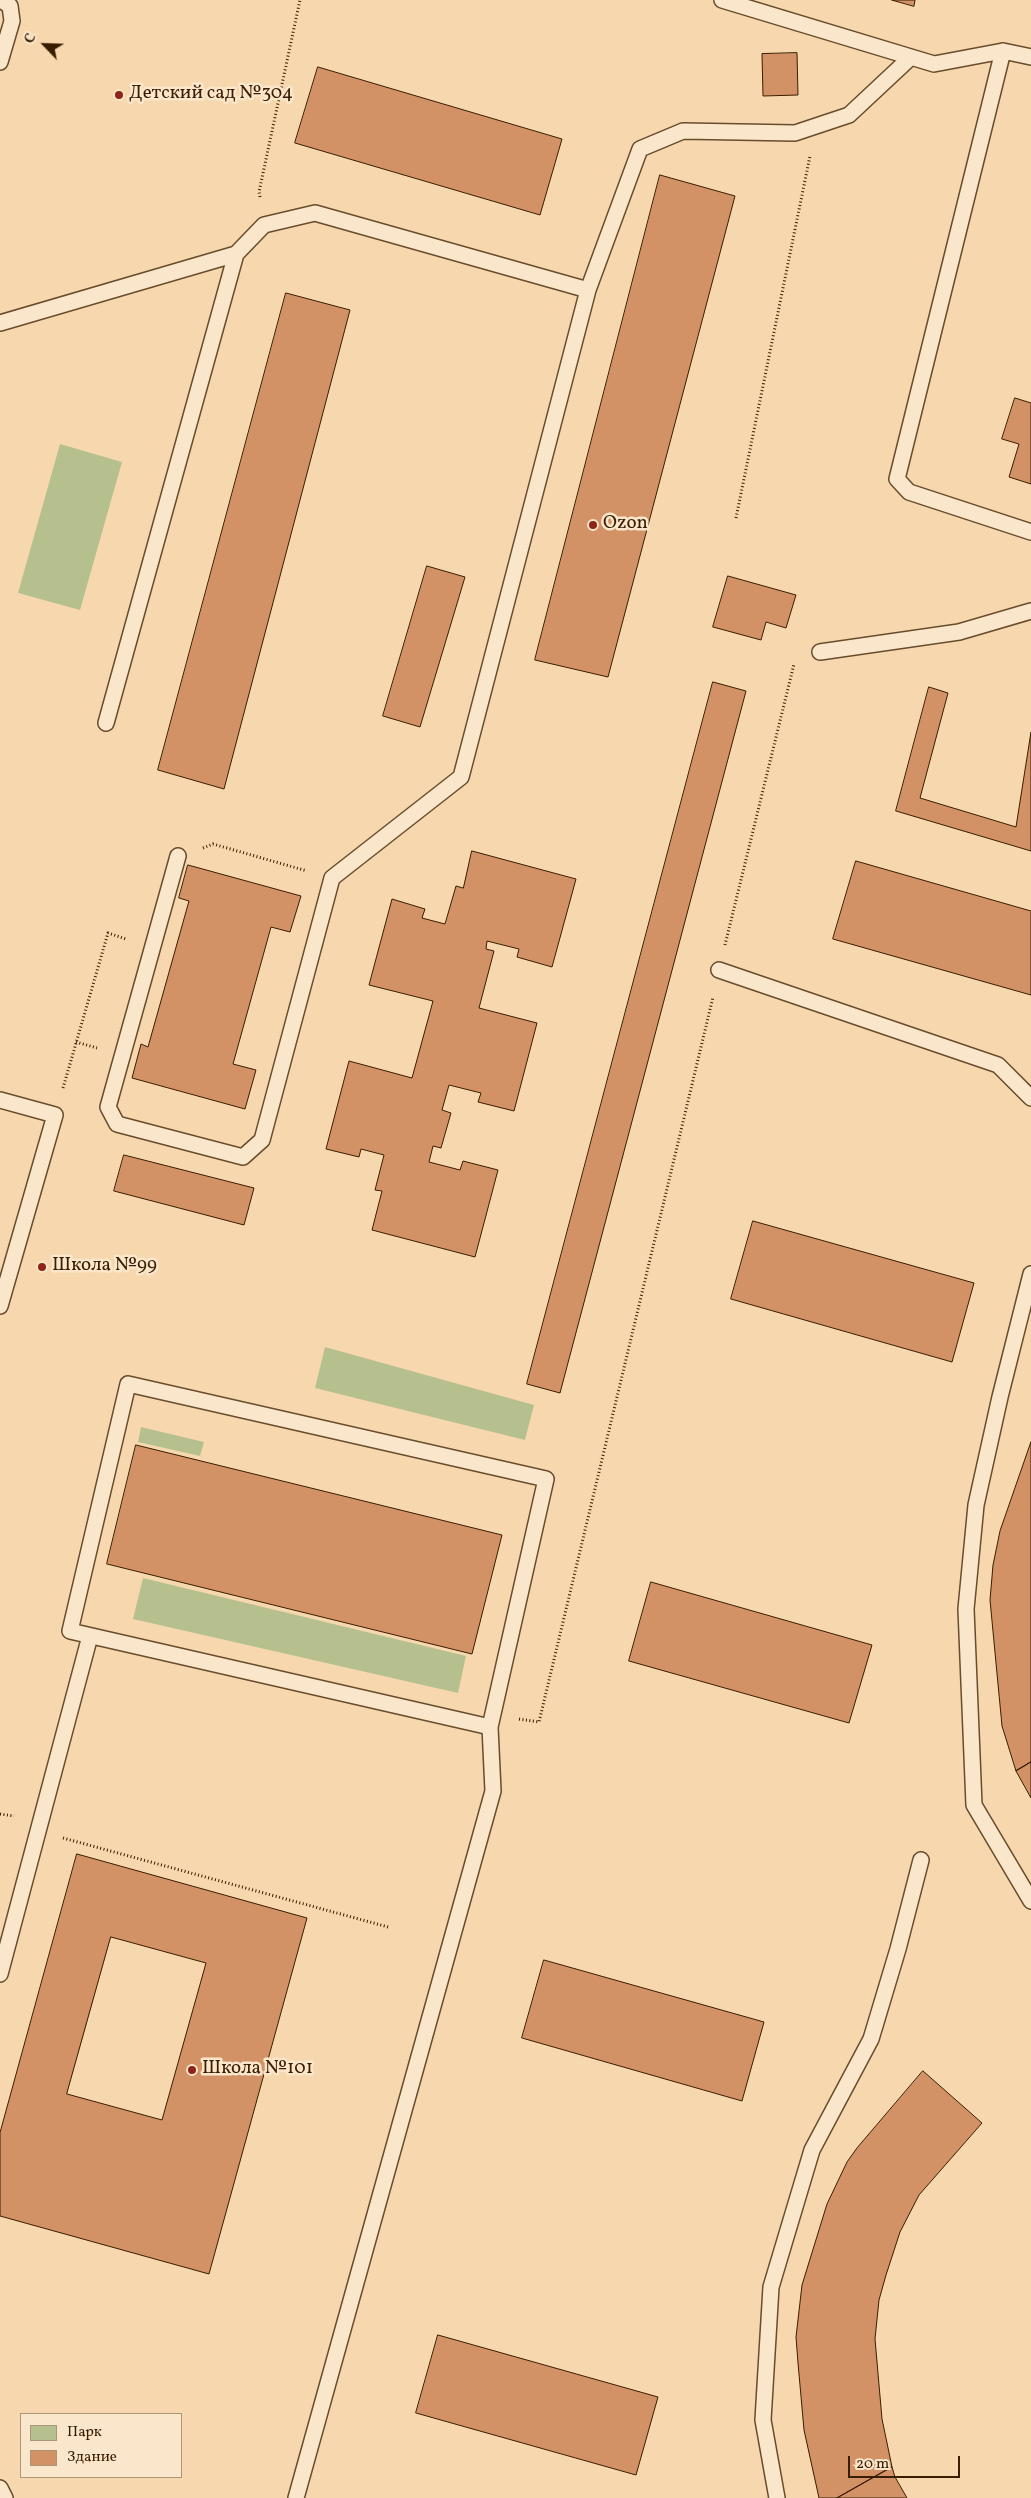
<!DOCTYPE html>
<meta charset="utf-8">
<style>
body{margin:0}
#map{position:relative;width:1031px;height:2498px;overflow:hidden;background:#f7d8ae;font-family:Vollkorn,serif}
canvas{display:block}
.legend{position:absolute;left:20px;top:2413px;width:162px;height:65px;box-sizing:border-box;background:#fae6ca;border:1px solid #ac9679;margin:0;padding:6px 9px;list-style:none;font-size:15px;color:#381d00}
.legend li{display:flex;align-items:center;gap:10px;height:25px}
.legend b{width:25px;border:1px solid #ac9679}
.north{position:absolute;left:20px;top:20px;width:50px;height:50px;-webkit-text-stroke:4px #fae6ca;paint-order:stroke;rotate:294deg;font-size:14px;font-weight:700;line-height:20px;text-align:center;color:#381d00}
.north::after{content:'';display:block;margin:auto;width:18px;height:22px;background:#381d00;clip-path:polygon(50% 0,100% 100%,50% 72%,0 100%)}
.scale{position:absolute;left:848px;top:2456px;width:112px;height:22px;box-sizing:border-box;border:2px solid #381d00;border-top:0;padding-left:6px;font-size:15px;line-height:18px;white-space:nowrap;color:#381d00;-webkit-text-stroke:4px #fae6ca;paint-order:stroke}
</style>
<div id="map">
<canvas width="1031" height="2498"></canvas>
<ul class="legend">
<li><b style="height:14px;background:#b6c08f"></b>Парк</li>
<li><b style="height:14px;background:#d39166"></b>Здание</li>
</ul>
<div class="north">С</div>
<div class="scale">20 m</div>
</div>
<script>
const ctx = document.querySelector('canvas').getContext('2d');
ctx.lineJoin = 'round';
function fillPath(path, color) {
  ctx.fillStyle = color;
  ctx.fill(path, 'evenodd');
}
function strokePath(path, color, width, dash) {
  ctx.strokeStyle = color;
  ctx.lineWidth = width;
  ctx.lineCap = dash ? 'butt' : 'round';
  ctx.setLineDash(dash || []);
  ctx.stroke(path);
}
function drawText(font, color, halo, rows, align = 'center') {
  ctx.font = font + ' Vollkorn,serif';
  ctx.lineWidth = 5;
  ctx.setLineDash([]);
  ctx.textBaseline = 'middle';
  ctx.strokeStyle = halo;
  ctx.fillStyle = color;
  for (const [text, x, y, turn = 0] of rows) {
    ctx.save();
    ctx.translate(x, y);
    ctx.rotate((+turn || 0) * Math.PI / 180);
    ctx.textAlign = isNaN(turn) ? turn : align;
    if (halo) ctx.strokeText(text, 0, 0);
    ctx.fillText(text, 0, 0);
    ctx.restore();
  }
}
const green = new Path2D(`
 M60,444L122,462L80,610L18,593Z
 M325,1347L534,1405L525,1440L315,1388Z
 M141,1427L204,1442L200,1456L138,1442Z
 M143,1578L466,1656L458,1693L133,1619Z`);
const building = new Path2D(`
 M892,0H915L914,6Z
 M797,53L798,95L763,96L762,54Z
 M318,67L562,139L540,215L295,143Z
 M660,175L735,196L608,677L535,660Z
 M286,293L350,310L224,789L158,770Z
 M1015,398L1031,403V484L1009,477L1019,444L1002,439Z
 M427,566L465,577L420,727L383,716Z
 M728,576L796,595L786,628L766,622L761,640L713,627Z
 M713,682L746,691L560,1393L527,1384Z
 M929,687L948,693L920,798L1016,827L1031,732V851L896,811Z
 M472,851L576,879L552,967L517,957L519,949L487,941L486,949L494,951L479,1008L537,1023L514,1111L478,1102L481,1093L449,1085L442,1110L451,1113L441,1148L433,1146L429,1162L460,1170L463,1161L498,1170L475,1257L372,1230L382,1191L375,1190L384,1155L361,1149L359,1157L326,1149L349,1061L412,1078L433,1001L369,985L392,899L425,909L422,918L445,924L456,886L463,888Z
 M856,861L1031,911V995L833,939Z
 M188,865L301,896L290,932L271,927L233,1064L256,1070L245,1109L132,1078L141,1044L148,1047L189,901L179,898Z
 M124,1155L254,1188L244,1225L114,1191Z
 M753,1221L974,1283L952,1362L731,1299Z
 M1031,1442V1762L1016,1771L1002,1726L990,1600L993,1565L1000,1531Z
 M136,1445L502,1535L472,1654L107,1564Z
 M651,1582L872,1645L849,1723L629,1661Z
 M1031,1762V1798L1016,1771Z
 M77,1854L307,1918L209,2274L0,2216V2133ZM111,1937L206,1963L162,2120L67,2094Z
 M544,1960L764,2022L742,2101L522,2038Z
 M923,2071L982,2123L919,2195L900,2232L886,2275L879,2300L875,2339L882,2419L892,2467L837,2498H819L804,2430L798,2363L796,2337L802,2285L827,2204L847,2162L857,2148Z
 M438,2335L658,2397L636,2475L416,2413Z
 M892,2467L895,2477L907,2498H837Z`);
const path = new Path2D(`
 M260,197L259,192L300,0
 M736,518L810,156
 M203,848L213,844L307,871
 M725,945L794,664
 M76,1042L97,1048
 M63,1088L108,933L126,939
 M519,1719L539,1722L713,997
 M0,1814L14,1816
 M63,1838L388,1927`);
const lane = new Path2D(`
 M722,0L934,64L1003,51L1031,57
 M1003,51L897,479L909,492L1031,532
 M0,62L12,21L10,6L1,0
 M0,323L236,254L264,225L315,213L588,290
 M820,652L959,632L1031,611
 M106,723L236,254
 M178,856L108,1107L117,1124L243,1157L262,1140L332,878L461,777L588,290L640,149L683,131L795,133L849,115L910,58
 M719,970L998,1065L1031,1098
 M0,1100L55,1115L0,1306
 M1031,1274L1000,1397L976,1505L966,1609L974,1805L1031,1901
 M0,1974L90,1636
 M0,2488L5,2498
 M296,2498L493,1791L490,1727L70,1631L128,1384L546,1479L490,1727
 M777,2498L763,2420L771,2287L812,2150L871,2039L898,1949L921,1860`);
const markers = [
 [119,95,5,"#8f2418"],
 [593,525,5,"#8f2418"],
 [42,1267,5,"#8f2418"],
 [192,2070,5,"#8f2418"]
];
const poiNames = [
 ["Детский сад №304",129,95],
 ["Ozon",603,525],
 ["Школа №99",52,1267],
 ["Школа №101",202,2070]
];
fillPath(green, '#b6c08f');
fillPath(building, '#d39166');
strokePath(building, '#381d00', 1);
strokePath(lane, '#684c2c', 18);
strokePath(path, '#381d00', 3, [1, 2.5]);
strokePath(lane, '#fae6ca', 15);
for (const [x, y, r, color] of markers) {
  const dot = new Path2D();
  dot.arc(x, y, r, 0, 2 * Math.PI);
  ctx.fillStyle = color;
  ctx.fill(dot);
  strokePath(dot, '#fae6ca', 2);
}
drawText('19px', '#381d00', '#fae6ca', poiNames, 'left');
</script>
